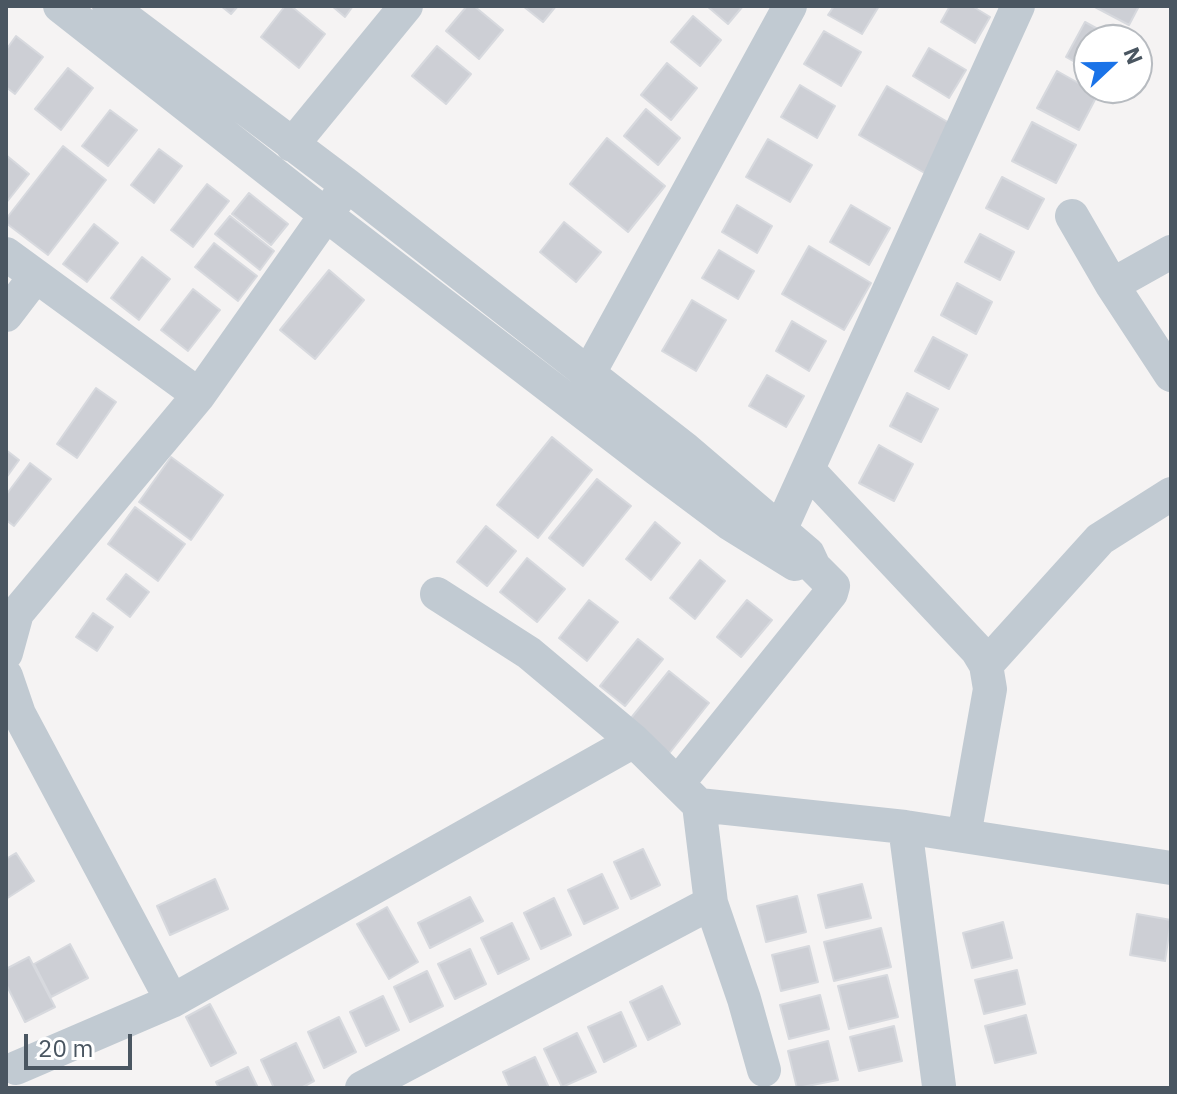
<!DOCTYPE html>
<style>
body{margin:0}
#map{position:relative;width:1177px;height:1094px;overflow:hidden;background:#f5f3f3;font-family:"IBM Plex Sans",sans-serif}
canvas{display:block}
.frame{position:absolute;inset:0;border:8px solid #4a5661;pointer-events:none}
.north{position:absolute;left:1073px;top:24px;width:80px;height:80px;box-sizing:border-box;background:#fff;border:2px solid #b7bbc0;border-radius:50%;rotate:68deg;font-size:22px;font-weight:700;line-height:32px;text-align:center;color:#4a5661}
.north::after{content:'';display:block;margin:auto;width:28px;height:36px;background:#1a73e8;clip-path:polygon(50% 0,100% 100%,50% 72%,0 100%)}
.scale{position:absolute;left:24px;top:1034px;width:108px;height:36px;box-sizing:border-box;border:4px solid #4a5661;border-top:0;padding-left:10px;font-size:24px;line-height:28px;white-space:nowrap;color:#4a5661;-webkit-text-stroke:6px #fff;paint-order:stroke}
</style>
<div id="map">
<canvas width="1177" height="1094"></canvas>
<div class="frame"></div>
<div class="north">N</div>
<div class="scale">20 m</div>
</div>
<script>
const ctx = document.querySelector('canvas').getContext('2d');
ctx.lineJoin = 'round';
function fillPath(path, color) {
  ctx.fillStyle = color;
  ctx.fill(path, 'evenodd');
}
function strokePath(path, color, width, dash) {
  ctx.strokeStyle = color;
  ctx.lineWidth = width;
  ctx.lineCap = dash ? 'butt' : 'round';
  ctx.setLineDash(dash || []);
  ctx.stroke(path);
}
const building = new Path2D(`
 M221,6H238L231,14Z
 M285,6H291L325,34L299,68L261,37Z
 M332,6H353L345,17Z
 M467,6H474L503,30L479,59L446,31Z
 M523,6H556L543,22Z
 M707,6H743L728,24Z
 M834,6H879L862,34L828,15Z
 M950,6H972L990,17L975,43L941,22Z
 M1093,6H1139L1129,25Z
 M693,16L721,40L700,66L671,42Z
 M1085,22L1118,40H1089V70L1066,57Z
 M824,31L861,52L841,86L804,64Z
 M16,36L43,57L15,94L6,87V50Z
 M437,46L471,74L446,104L412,76Z
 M929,48L966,70L949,98L913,76Z
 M667,63L697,88L671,120L641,95Z
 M68,68L93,88L61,130L35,109Z
 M1057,71L1098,94L1079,130L1037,108Z
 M800,85L835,106L817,138L781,117Z
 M887,86L956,127L928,175L859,135Z
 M646,109L680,138L658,165L624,136Z
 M110,110L137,130L108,166L82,146Z
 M1032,122L1076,145L1056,183L1012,161Z
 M607,138L665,186L628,232L570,184Z
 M768,139L812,165L790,202L746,177Z
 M63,146L106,180L48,255L6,223V219Z
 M159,149L182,166L154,203L131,185Z
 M6,155L29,174L6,203Z
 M1002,177L1044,199L1028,229L986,208Z
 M207,184L229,201L193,247L171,230Z
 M249,193L288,224L271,245L232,214Z
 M737,205L772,226L757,253L722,232Z
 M851,205L890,228L869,265L830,242Z
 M230,216L274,251L260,270L215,234Z
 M564,222L601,252L576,282L540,252Z
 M94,224L118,243L87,282L63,264Z
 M980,234L1014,252L1000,280L965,262Z
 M214,243L257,276L238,301L195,267Z
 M809,246L871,283L844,330L782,294Z
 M719,250L754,271L738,299L702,278Z
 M142,257L170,279L139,320L111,298Z
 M329,270L364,300L315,359L280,330Z
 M957,283L992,302L976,334L941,315Z
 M193,289L220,310L188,351L161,330Z
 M692,300L726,320L696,371L662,351Z
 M792,321L826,341L809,371L776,351Z
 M933,337L967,355L949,389L915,371Z
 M767,375L804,396L786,427L749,406Z
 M96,388L116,402L77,458L57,444Z
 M907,393L938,409L921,442L890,426Z
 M552,437L592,470L538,538L497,505Z
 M879,445L913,464L894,501L859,483Z
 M6,450L19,460L6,478Z
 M171,457L223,495L191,540L139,502Z
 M30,463L51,479L14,526L6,520V495Z
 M597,479L631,506L583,566L549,538Z
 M135,507L185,544L158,581L108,544Z
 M655,522L680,543L651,580L626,559Z
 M486,526L516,551L487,586L457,562Z
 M527,558L565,589L537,622L500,592Z
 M700,560L725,581L695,619L670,598Z
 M126,574L149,592L130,617L107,599Z
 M589,600L618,622L587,661L559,638Z
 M747,600L772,620L741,657L717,637Z
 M93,613L113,627L97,651L76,637Z
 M638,639L663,659L625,706L600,686Z
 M669,671L709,703L667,756L627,723Z
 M643,849L660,885L631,899L614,862Z
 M16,853L34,881L6,899V859Z
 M602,874L618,908L584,924L568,890Z
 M215,879L228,909L170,935L157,906Z
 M862,884L871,918L826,928L818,895Z
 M797,896L806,932L766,942L757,906Z
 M470,897L483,921L430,948L418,923Z
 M554,898L571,935L541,949L524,913Z
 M387,907L418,962L389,979L357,924Z
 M1137,914L1171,920L1165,961L1130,955Z
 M1003,922L1012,958L972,968L963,933Z
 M512,923L529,959L498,974L481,938Z
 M881,928L891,967L834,981L824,942Z
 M70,944L88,978L51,997L34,964Z
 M809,946L818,982L781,991L772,955Z
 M470,949L486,984L455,999L438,964Z
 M29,957L55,1007L25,1022L6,984V969Z
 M1017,970L1025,1004L984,1014L975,980Z
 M427,971L443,1006L410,1022L394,987Z
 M887,975L898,1017L849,1029L838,986Z
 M662,986L680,1024L648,1040L630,1002Z
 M820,995L829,1029L789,1039L780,1005Z
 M383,996L399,1030L366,1046L350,1012Z
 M210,1004L236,1053L211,1066L186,1017Z
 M621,1012L636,1046L604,1062L588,1027Z
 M1026,1015L1036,1053L995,1063L985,1026Z
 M339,1017L356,1052L324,1068L308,1032Z
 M894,1026L902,1061L859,1071L850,1037Z
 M577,1033L596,1072L562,1087L544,1049Z
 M828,1041L838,1080L797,1088L788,1051Z
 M296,1043L314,1081L301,1088H274L261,1060Z
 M535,1057L549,1088H510L503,1072Z
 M248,1067L258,1088H219L216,1082Z`);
const street = new Path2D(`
 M60,6L326,215L657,469L729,523L795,564
 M109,6L347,185L685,449L808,554L814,567L833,586L831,593L678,783
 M292,145L406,6
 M1072,216L1112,285L1171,375
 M6,254L199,395
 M1112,285L1171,252
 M6,315L35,277
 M589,373L790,6
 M808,470L977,650L986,665L990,689L964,836
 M772,548L1018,6
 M437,594L529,653L634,741L699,805L905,827L1171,868
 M6,653L17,613L199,395L338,198
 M986,665L1100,539L1171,494
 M6,676L19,714L172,1001
 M699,805L711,903L744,999L764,1070
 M905,827L939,1086
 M16,1068L172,1001L634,741
 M362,1088L711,903`);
fillPath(building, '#cdcfd5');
strokePath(building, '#d7d9de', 2);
strokePath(street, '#c1cad2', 34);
</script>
